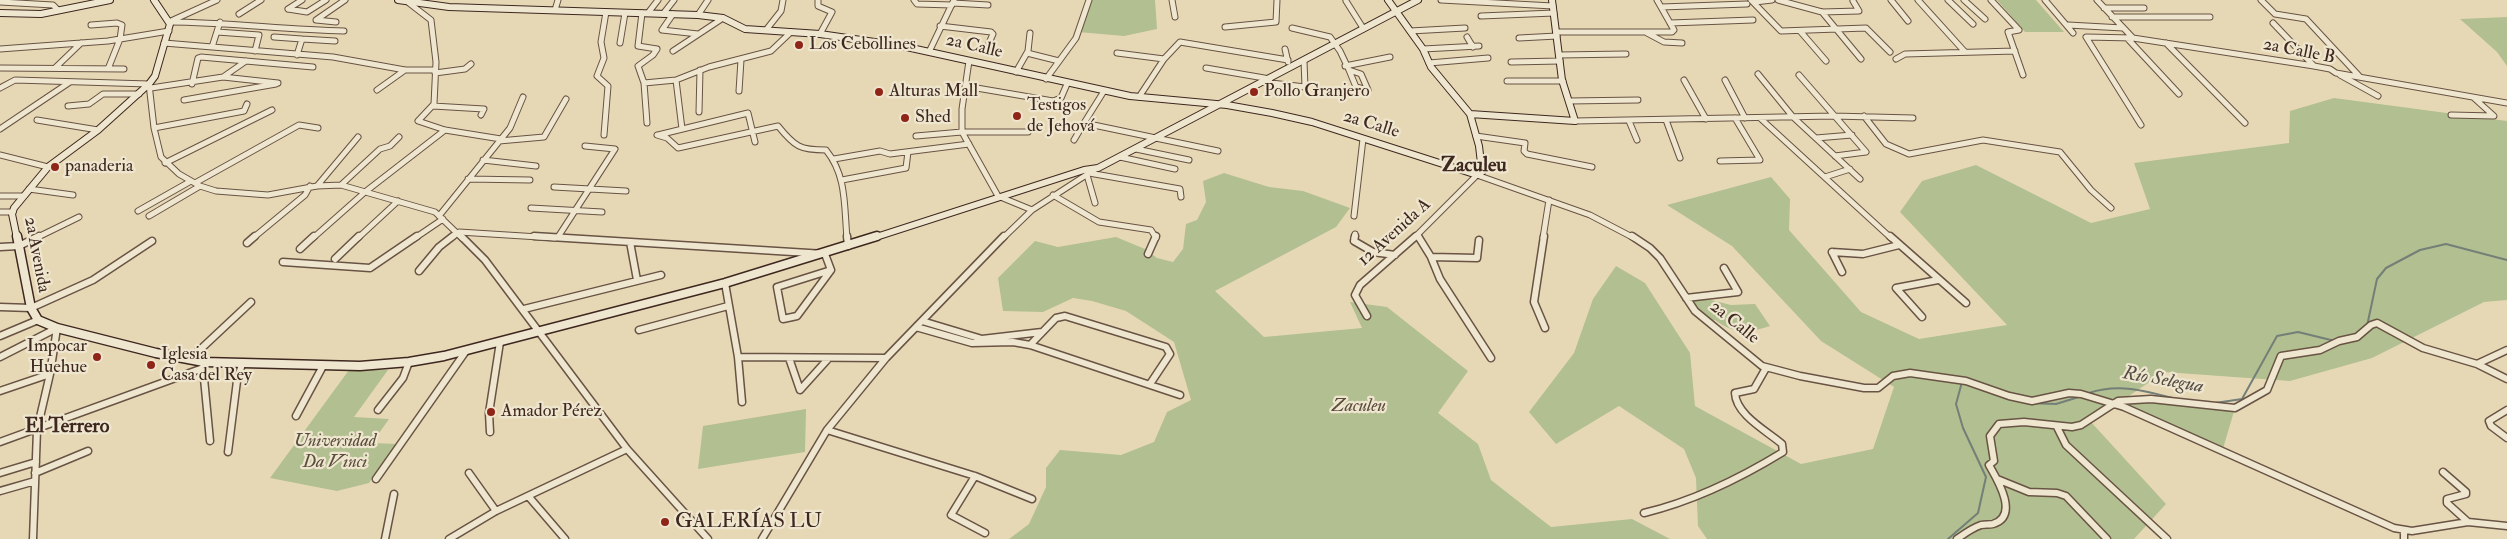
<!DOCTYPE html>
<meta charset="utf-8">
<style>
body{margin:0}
canvas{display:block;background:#e7d8b5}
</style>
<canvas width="2507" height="539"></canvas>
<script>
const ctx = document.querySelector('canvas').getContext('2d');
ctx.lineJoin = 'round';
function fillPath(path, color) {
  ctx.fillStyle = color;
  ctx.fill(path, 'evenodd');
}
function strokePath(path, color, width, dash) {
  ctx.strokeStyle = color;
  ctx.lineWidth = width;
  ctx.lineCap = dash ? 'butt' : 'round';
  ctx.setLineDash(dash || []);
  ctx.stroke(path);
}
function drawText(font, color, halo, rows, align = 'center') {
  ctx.font = font + ' "IM FELL Double Pica",serif';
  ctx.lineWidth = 4.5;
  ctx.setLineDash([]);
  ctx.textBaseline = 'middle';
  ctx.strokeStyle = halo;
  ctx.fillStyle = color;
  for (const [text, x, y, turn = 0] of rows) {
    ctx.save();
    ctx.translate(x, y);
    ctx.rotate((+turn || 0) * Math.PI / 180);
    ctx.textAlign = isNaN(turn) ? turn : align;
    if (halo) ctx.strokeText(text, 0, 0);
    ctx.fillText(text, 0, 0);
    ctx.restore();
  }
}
const green = new Path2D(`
 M1089,0H1155L1157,29L1124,36L1078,32Z
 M1997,0H2036L2064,32H2025Z
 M2507,17V66L2497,52L2460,19Z
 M2334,98L2507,121V300L2484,302L2372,358L2290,381L2164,372L2091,422L2166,504L2134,539H1707L1698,526L1696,478L1684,449L1619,406L1556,444L1529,412L1574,353L1593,299L1616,266L1645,283L1690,353L1695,406L1801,464L1873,449L1894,387L1821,341L1732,246L1667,205L1771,177L1790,199L1789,230L1861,312L1919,339L2007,325L1900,212L1922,181L1976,165L2091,223L2150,209L2134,163L2289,143L2290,111Z
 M1224,173L1269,187L1303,191L1350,208L1336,227L1215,291L1264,337L1362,328L1350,302L1387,307L1468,371L1438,413L1478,444L1491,480L1551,527L1632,519L1670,539H1009L1029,524L1046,487V468L1060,450L1121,455L1154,442L1167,412L1191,400L1174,342L1126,311L1092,301L1073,298L1043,312L1003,311L998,278L1035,241L1058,247L1116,237L1145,249L1157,258L1173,262L1183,249L1186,224L1197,220L1206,202L1203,181Z
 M1695,296L1731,305L1755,304L1770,326C1750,333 1731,333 1715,320L1705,324L1680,297Z
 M349,370H388L354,417L389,419L372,443L397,444L369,483L337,491L270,478Z
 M2149,399L2235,408L2222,452L2124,407V403Z
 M806,409L805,452L698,469L703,426Z`);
const stream = new Path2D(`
 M2367,326L2377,279L2386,268L2420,250L2446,244L2507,260
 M2089,393C2119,383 2146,391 2176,399
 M2029,403L2056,404L2082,396
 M2215,403L2242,399L2277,336L2298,332L2335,341
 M1948,539L1978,513L1986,477L1963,428L1956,404L1962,382`);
const streetFar1 = new Path2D(`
 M818,0V6L832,12L820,34
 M914,0L917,4L952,5
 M1172,0L1175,17
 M1441,0L1553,6
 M1751,0L1781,31L1866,28L1890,52
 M1778,0L1822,12L1859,11L1853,1
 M1891,0L1908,21
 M1918,0L1965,52
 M1948,0L1973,24
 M1964,0L1985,19
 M1991,0L2019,30
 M2045,0L2073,33
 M2097,0L2133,38
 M2261,0L2275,14L2306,19L2360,77
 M1346,1L1363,28
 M0,2L53,5L58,10
 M1755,2L1772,0
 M409,3L431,20L436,62L434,104L418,121L445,130L501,139
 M953,3L988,5
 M1661,7L1747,4
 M2104,8H2144
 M288,9L307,12L326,0
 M288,9L302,0
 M555,10L558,0
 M1822,12L1861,59
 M642,13L638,46L657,49L653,55L638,66L644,83L647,123
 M648,13L658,0
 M239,14L261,0
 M663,14L674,0
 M673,14L662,30L698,34
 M698,15L708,0
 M1481,16L1554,13
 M2112,17H2210
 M171,21L217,0
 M169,22C228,22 285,30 344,31
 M336,22L316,20L345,0
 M1670,23L1753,20
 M2273,23L2314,66
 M91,25L117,23L122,25L120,39L108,69
 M2068,25L2123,28
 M940,26L991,32L993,34L989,43L992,52
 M1225,27L1276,22L1277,0
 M1292,28L1330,37L1340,51L1349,70
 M766,30L781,11L783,0
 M2019,30L2008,32L2023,75
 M1410,31L1465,28
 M1800,31L1826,61
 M217,32L259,35L255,51
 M1557,32H1672L1674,30L1657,0
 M1647,33L1664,42L1682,43
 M274,37L302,39L297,55
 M1467,37L1473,47
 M1519,38L1557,36
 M2127,38L2179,94
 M302,39L335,41
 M164,43L333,57L405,70H434
 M620,43L625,13
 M2166,43L2245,123
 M212,47L220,22
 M0,49L108,41L169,31
 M1285,49L1288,62
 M1423,49L1479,46
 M673,51L723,18
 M929,52L954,0
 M1027,53L1059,61
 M1117,53L1164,59
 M1559,55L1626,54
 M1896,59L1905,54L2015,51
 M969,61L962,109V132L998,196L1032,210
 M1511,62L1560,61
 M1429,63L1488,58
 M1345,66L1390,57
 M56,67L81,43
 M0,68L124,69
 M1206,68L1270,79
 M1349,70L1361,74L1368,90L1356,87Z
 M1016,72L1028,51L1030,33
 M435,73L465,69L471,64
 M1758,74L1793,117L1860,179
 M1799,75L1866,152L1835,156
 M2340,75L2378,96
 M223,77L246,61
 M1046,79L1076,38L1089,0
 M676,80L682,129
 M1684,80L1706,119
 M1725,80L1745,118
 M1507,81H1563
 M1263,82L1305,87L1304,61
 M644,83L676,80L709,67L771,51L791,32
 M192,84L198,58L201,57L313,67
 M965,86L1053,101L1061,98L1067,84
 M0,88L15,80L149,84L154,128L161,157L179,174L200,186L216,191L268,195L317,186L341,185L435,212L462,238
 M151,88L223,77L278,83
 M377,90L405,70
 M739,91L741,60
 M1104,91L1084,123L1218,151
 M1139,97L1164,59L1180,42L1288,60
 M184,100L276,84
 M1569,101L1638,100
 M68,106L89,104L103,94H139
 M433,106L484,109L481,115
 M699,112L700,70
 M2451,115L2494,116L2474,98
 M1864,116L1886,144L1909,154L1983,140L2060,152L2091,190L2111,208
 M1760,118L1891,238
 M37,120L98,130
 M1666,120L1680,158
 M1575,121L1833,116L1913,118
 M1629,121L1637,140
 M2141,125L2086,37L2133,38L2314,66L2330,69L2336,73L2507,103
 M154,128L244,111L247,104
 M0,129L70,82
 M604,135L608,86L597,76L604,58L601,42L606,12
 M657,135L667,138L678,148L778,126C795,147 800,150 826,150C847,176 844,206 847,238
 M658,135L748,113L755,142
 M916,136L962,132H1028
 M1476,136L1525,143L1524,151L1527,154L1592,167
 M1816,138L1852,135
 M1074,140L1084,123
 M499,141L544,137L566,99
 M1136,149L1189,160
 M0,155L48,167
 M1120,157L1175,169
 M834,159L880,151L890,154L969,144
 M483,160L536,166
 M1720,161L1760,160L1735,118
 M165,163L272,110
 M1089,173L1180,189L1181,197
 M1087,175L1095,203
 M1825,177L1850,169
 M468,179L530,180
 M842,180L906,168L908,152
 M195,183L299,125L318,128
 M341,185L380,149L390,146L399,137
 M317,186L358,137
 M554,187L626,191
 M29,189L73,195
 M1053,195L1099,222L1151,230L1156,238
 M0,196H22
 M531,208L602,212
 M138,211L191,181
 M0,212H13
 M149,216L200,186
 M439,216L510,128L523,97
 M1354,216L1363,139
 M1417,235L1419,238
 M558,237L615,149L585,146
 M36,238L79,217
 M253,238L305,195L310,186
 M313,238L365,192L445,130
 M358,238L398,201
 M415,238L443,219
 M451,238L459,232L555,238
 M1003,238L1032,210L1097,168
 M1354,238L1355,234
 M1414,238L1477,175L1590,215L1634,238
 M1543,238L1549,200`);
const street = new Path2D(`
 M461,236L485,260L627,449L708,539
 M534,236L825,254L831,270
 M847,236L848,246
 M1355,236L1354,241L1373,252L1395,255
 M1418,236L1431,257L1440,279L1491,358
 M1544,236L1534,302L1545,328
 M1632,236L1650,248L1660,258L1695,311L1762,366L1800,376L1864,388H1878L1893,376L1910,373L1966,381L2009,396L2032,401L2069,393L2081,394L2124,407L2394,528L2412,531L2468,522L2507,526
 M1890,236L1966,303
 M630,242L637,280
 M247,243L255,236
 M0,247L19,246L39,236
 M300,249L314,236
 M1832,252L1863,254L1899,245
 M1832,252L1842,272
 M1148,254L1156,236
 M1431,257L1477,258L1479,240
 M335,259L359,236
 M283,262L370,268L417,236
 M831,270L797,316L783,319L777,287Z
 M419,271L439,247L453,236
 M725,283L738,357L742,402
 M1686,298L1738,292L1724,268
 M0,307L31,308L93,280L152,241
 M524,309L661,275
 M1367,316L1355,295L1360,285L1416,236
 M1922,317L1896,288L1938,280
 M922,321L982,339L1042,332
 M916,327L972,343L1013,342L1030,345L1180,395
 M639,330L728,306
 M0,336L38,320
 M1030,345L1056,318L1065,316L1166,347L1170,354L1150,384
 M0,357L57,328
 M738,357L886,358
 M789,358L800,390L828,359
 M189,360L251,302
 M2477,364L2507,350
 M203,368L210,441
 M0,391L50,374
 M378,410L403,378L409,362
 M2507,410L2489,421L2491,426L2507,438
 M296,416L323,366
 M2057,427L2066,445L2167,539
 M827,430L975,476L1032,499
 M490,432L489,413L500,342
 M0,442L203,368L204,362
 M228,452L237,381L242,364
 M2443,472L2466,492V494L2447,499V503L2468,522
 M0,473L36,462
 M35,473L88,451
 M469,473L496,511
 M975,476L951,515L985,533
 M376,479L466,351
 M1997,479L2029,492L2057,493L2066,496L2107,539
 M0,491L35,481
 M529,497L565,539
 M1644,513C1694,501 1739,479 1783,452L1782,444C1767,431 1736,415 1735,393L1754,389L1766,368
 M2404,530V539
 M33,539L37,430L50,374L57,328
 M385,539L394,494
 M449,539L496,511L627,449
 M762,539L827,430L886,358L1004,236
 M1957,539C1964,534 1972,528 1981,525C1985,524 1989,525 1993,524C2020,516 1997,479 1989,465L1994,461L1990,436L1999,424L2024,422L2072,427L2081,425L2118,401L2151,399L2235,408L2267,390L2281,356L2320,350L2339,341L2357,337L2371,325L2377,323L2423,348L2477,364L2507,379`);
const secondaryFar1 = new Path2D(`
 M398,0L449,7L698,15L723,18L745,29L820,34L902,46L1130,96L1227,105L1272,113L1312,122L1477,175L1482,172L1479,146L1470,114L1431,67L1423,49L1388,0
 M0,13L41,14L110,0
 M1470,114L1575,121L1562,80L1552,0
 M17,238L12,214L14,208L48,167L98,130L149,84L155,76L170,24L154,0
 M873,238L1084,170L1098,168L1418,0`);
const secondary = new Path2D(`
 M17,236L31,308L38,320L57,328L156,353L204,362L360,366L409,362L444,356L725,283L877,236`);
const markers = [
 [799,45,5,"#8f2418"],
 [879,92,5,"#8f2418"],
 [1254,92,5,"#8f2418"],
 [1017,116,5,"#8f2418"],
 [905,118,5,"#8f2418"],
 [55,167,5,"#8f2418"],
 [97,357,5,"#8f2418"],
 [151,365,5,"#8f2418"],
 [491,412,5,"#8f2418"],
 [665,522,5,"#8f2418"]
];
const poiNames = [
 ["Los Cebollines",809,45],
 ["Alturas Mall",889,92],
 ["Pollo Granjero",1264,92],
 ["Testigos",1027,106],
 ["de Jehová",1027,127],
 ["Shed",915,118],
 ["panaderia",65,167],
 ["Impocar",87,347,"right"],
 ["Huehue",87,368,"right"],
 ["Iglesia",161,355],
 ["Casa del Rey",161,376],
 ["Amador Pérez",501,412]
];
const streetNames = [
 ["2a Calle",974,47,13],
 ["2a Calle B",2299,52,11],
 ["2a Calle",1371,125,17],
 ["12 Avenida A",1395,233,-42],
 ["2a Avenida",36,255,79],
 ["2a Calle",1734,323,39]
];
const parkNames = [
 ["Zaculeu",1359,407],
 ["Universidad",335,442],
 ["Da Vinci",335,463]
];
const waterNames = [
 ["Río Selegua",2163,381,10]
];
const quarterNames = [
 ["Zaculeu",1474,167],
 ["El Terrero",67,428]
];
const nearPoinames = [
 ["GALERÍAS LU",675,522]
];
fillPath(green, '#b2bf90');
strokePath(stream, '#737f77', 2);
strokePath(streetFar1, '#685344', 7);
strokePath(street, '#685344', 9);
strokePath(secondaryFar1, '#3d271f', 8);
strokePath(secondary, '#3d271f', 11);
strokePath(streetFar1, '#efe6cf', 5);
strokePath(street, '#efe6cf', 6);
strokePath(secondaryFar1, '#efe6cf', 6);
strokePath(secondary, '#efe6cf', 8);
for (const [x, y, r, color] of markers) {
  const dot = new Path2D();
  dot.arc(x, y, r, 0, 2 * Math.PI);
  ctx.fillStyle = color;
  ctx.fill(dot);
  strokePath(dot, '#efe6cf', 2);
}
drawText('18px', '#3d271f', '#efe6cf', poiNames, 'left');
drawText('18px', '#3d271f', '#efe6cf', streetNames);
drawText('italic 18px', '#5a4d3b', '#efe6cf', parkNames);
drawText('italic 19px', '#544c44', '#efe6cf', waterNames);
drawText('bold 20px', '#3d271f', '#efe6cf', quarterNames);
drawText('21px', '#3d271f', '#efe6cf', nearPoinames, 'left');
</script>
